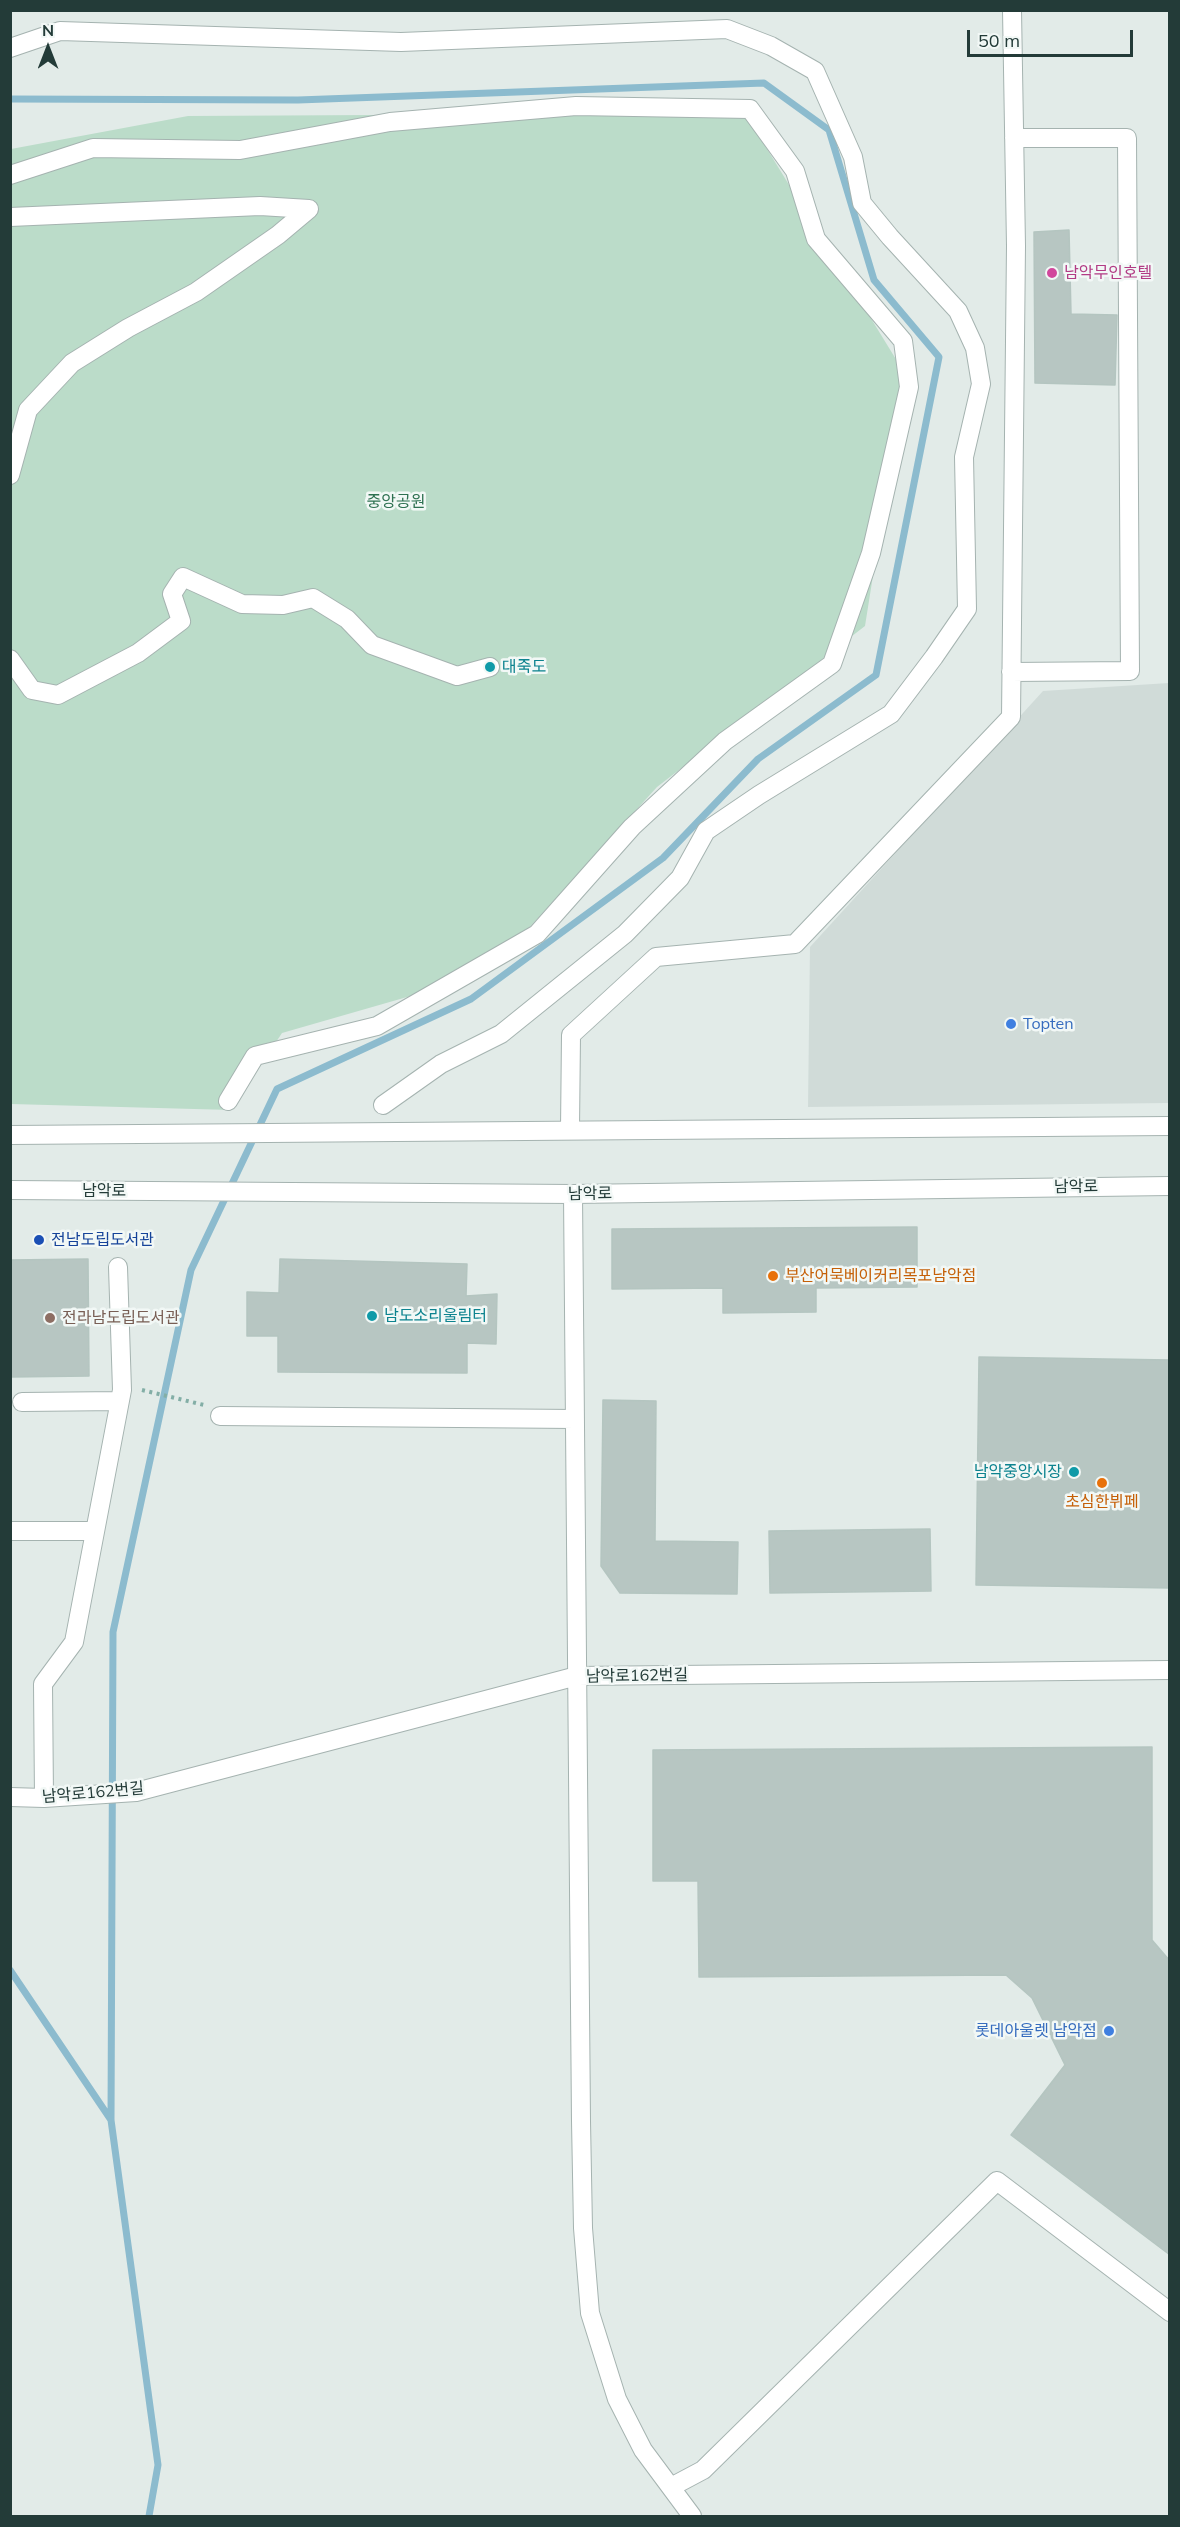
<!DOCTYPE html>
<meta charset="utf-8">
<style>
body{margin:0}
#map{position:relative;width:1180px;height:2527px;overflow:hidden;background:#e2ebe8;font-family:Mulish,sans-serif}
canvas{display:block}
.frame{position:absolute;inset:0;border:12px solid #233b38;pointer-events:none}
.north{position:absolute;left:18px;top:18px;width:60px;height:60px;-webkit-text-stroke:4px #f2f8f6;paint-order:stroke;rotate:0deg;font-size:16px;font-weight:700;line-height:24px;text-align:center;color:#233b38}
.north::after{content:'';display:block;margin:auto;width:21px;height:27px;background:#233b38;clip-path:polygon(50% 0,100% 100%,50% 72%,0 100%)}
.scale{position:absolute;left:967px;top:30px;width:166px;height:27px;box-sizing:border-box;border:3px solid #233b38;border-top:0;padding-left:8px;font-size:18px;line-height:21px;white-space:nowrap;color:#233b38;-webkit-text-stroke:4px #f2f8f6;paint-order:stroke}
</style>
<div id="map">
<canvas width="1180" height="2527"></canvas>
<div class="frame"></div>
<div class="north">N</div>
<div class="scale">50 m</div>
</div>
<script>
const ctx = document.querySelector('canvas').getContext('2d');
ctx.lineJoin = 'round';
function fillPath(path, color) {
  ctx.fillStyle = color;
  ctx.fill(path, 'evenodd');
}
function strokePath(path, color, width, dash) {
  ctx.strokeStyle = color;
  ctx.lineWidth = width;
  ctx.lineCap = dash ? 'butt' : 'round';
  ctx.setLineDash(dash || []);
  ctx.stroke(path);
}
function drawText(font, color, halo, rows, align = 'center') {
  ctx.font = font + ' Mulish,"Noto Sans KR",sans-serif';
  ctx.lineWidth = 5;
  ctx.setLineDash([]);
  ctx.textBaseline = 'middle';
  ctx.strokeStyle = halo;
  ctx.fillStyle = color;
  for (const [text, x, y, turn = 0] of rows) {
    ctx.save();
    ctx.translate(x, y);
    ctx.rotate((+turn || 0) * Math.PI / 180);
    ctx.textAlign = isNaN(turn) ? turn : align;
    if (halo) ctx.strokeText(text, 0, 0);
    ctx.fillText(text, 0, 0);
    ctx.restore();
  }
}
const built = new Path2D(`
 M1169,683V1103L808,1107L810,947L1043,691Z`);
const green = new Path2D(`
 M745,113L905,374L865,626L657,787L487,974L282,1033L231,1110L11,1104V149L188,116Z`);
const stream = new Path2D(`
 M10,99L298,100L764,83L829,130L874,280L939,357L876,675L758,759L663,858L471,999L277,1089L191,1270L113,1632L111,2120L158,2465L149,2516
 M10,1970L111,2120`);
const building = new Path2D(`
 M1069,230L1071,314L1117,315L1115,385L1035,383L1034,232Z
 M917,1227V1287L816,1288V1312L723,1313V1288L612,1289V1229Z
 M88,1259L89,1376L10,1377V1260Z
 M280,1259L467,1264L466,1296L497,1294L496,1344L467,1343V1373L278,1372V1336H247V1292L279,1293Z
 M979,1357L1170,1360V1588L976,1585Z
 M603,1400L656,1401L655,1541L738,1542L737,1594L620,1593L601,1566Z
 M930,1529L931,1591L770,1593L769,1531Z
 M1152,1747V1940L1170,1961V2255L1011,2135L1065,2065L1032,1998L1006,1975L699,1977L698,1881H653V1750Z`);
const path = new Path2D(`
 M142,1390L204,1405`);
const minor = new Path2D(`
 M10,48L60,31L401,42L727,29L771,46L815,71L853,157L862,203L890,237L958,311L975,348L981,384L964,457L967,609L934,657L891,714L759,795L706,831L680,878L625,934L501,1034L441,1064L383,1105
 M10,175L93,148L240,150L390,122L576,106L750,109L795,171L816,239L903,341L909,387L871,553L832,664L725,741L632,827L537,934L377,1026L255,1056L228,1101
 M10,217L260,206L309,209L278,235L196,292L128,328L72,363L28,410L10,475
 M10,659L32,690L58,695L138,653L181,621L172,594L183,577L242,604L283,605L313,598L347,619L372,645L457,676L490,667
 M1011,672L1130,671L1127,138H1014
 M570,1129L571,1035L656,957L795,944L1011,717L1016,246L1012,10
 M10,1135L1170,1126
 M10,1190L573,1194L1170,1186
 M573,1194L581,2121L583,2228L590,2313L617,2399L643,2450L692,2516
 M22,1402L120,1401
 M220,1416L575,1419
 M10,1531H95
 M10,1797L44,1798L136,1792L577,1676L1170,1670
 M44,1798L43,1684L74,1642L122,1390L118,1267
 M671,2487L703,2470L997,2181L1170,2312`);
const markers = [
 [1052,273,6,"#d1479c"],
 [490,667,6,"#0f9aa8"],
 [1011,1024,6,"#3f7fe0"],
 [39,1240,6,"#1a4fb4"],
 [773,1276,6,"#e8710a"],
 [372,1316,6,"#0f9aa8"],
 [50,1318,6,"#8d6e63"],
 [1074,1472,6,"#0f9aa8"],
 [1102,1483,6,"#e8710a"],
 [1109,2031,6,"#3f7fe0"]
];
const hotelNames = [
 ["남악무인호텔",1064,273]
];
const parkNames = [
 ["중앙공원",396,502]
];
const cultureNames = [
 ["대죽도",502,667],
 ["남도소리울림터",384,1316],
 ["남악중앙시장",1062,1472,"right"]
];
const shopNames = [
 ["Topten",1023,1024],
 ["롯데아울렛 남악점",1097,2031,"right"]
];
const streetNames = [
 ["남악로",1076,1187,-1],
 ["남악로",104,1191],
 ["남악로",590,1194,-1],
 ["남악로162번길",637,1676,-1],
 ["남악로162번길",93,1793,-5]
];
const transitNames = [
 ["전남도립도서관",51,1240]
];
const foodNames = [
 ["부산어묵베이커리목포남악점",785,1276],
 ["초심한뷔페",1102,1502,"center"]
];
const educationNames = [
 ["전라남도립도서관",62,1318]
];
fillPath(built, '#d0dbd8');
fillPath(green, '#bbdcc9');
strokePath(stream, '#8cbbce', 7);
fillPath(building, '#b7c6c2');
strokePath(building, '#b4c5c0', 1.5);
strokePath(minor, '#a5b3b0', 20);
strokePath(path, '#83aea6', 4, [3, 4.5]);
strokePath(minor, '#fff', 18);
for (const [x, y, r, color] of markers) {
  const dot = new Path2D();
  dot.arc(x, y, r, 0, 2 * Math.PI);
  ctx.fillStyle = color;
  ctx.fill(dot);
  strokePath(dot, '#f2f8f6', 2);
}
drawText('16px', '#b23c85', '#f2f8f6', hotelNames, 'left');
drawText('16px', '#2e7151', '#f2f8f6', parkNames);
drawText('16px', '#0d838f', '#f2f8f6', cultureNames, 'left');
drawText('16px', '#366cbe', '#f2f8f6', shopNames, 'left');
drawText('16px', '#233b38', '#f2f8f6', streetNames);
drawText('16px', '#164399', '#f2f8f6', transitNames, 'left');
drawText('16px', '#c56008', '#f2f8f6', foodNames, 'left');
drawText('16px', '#785e54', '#f2f8f6', educationNames, 'left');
</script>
